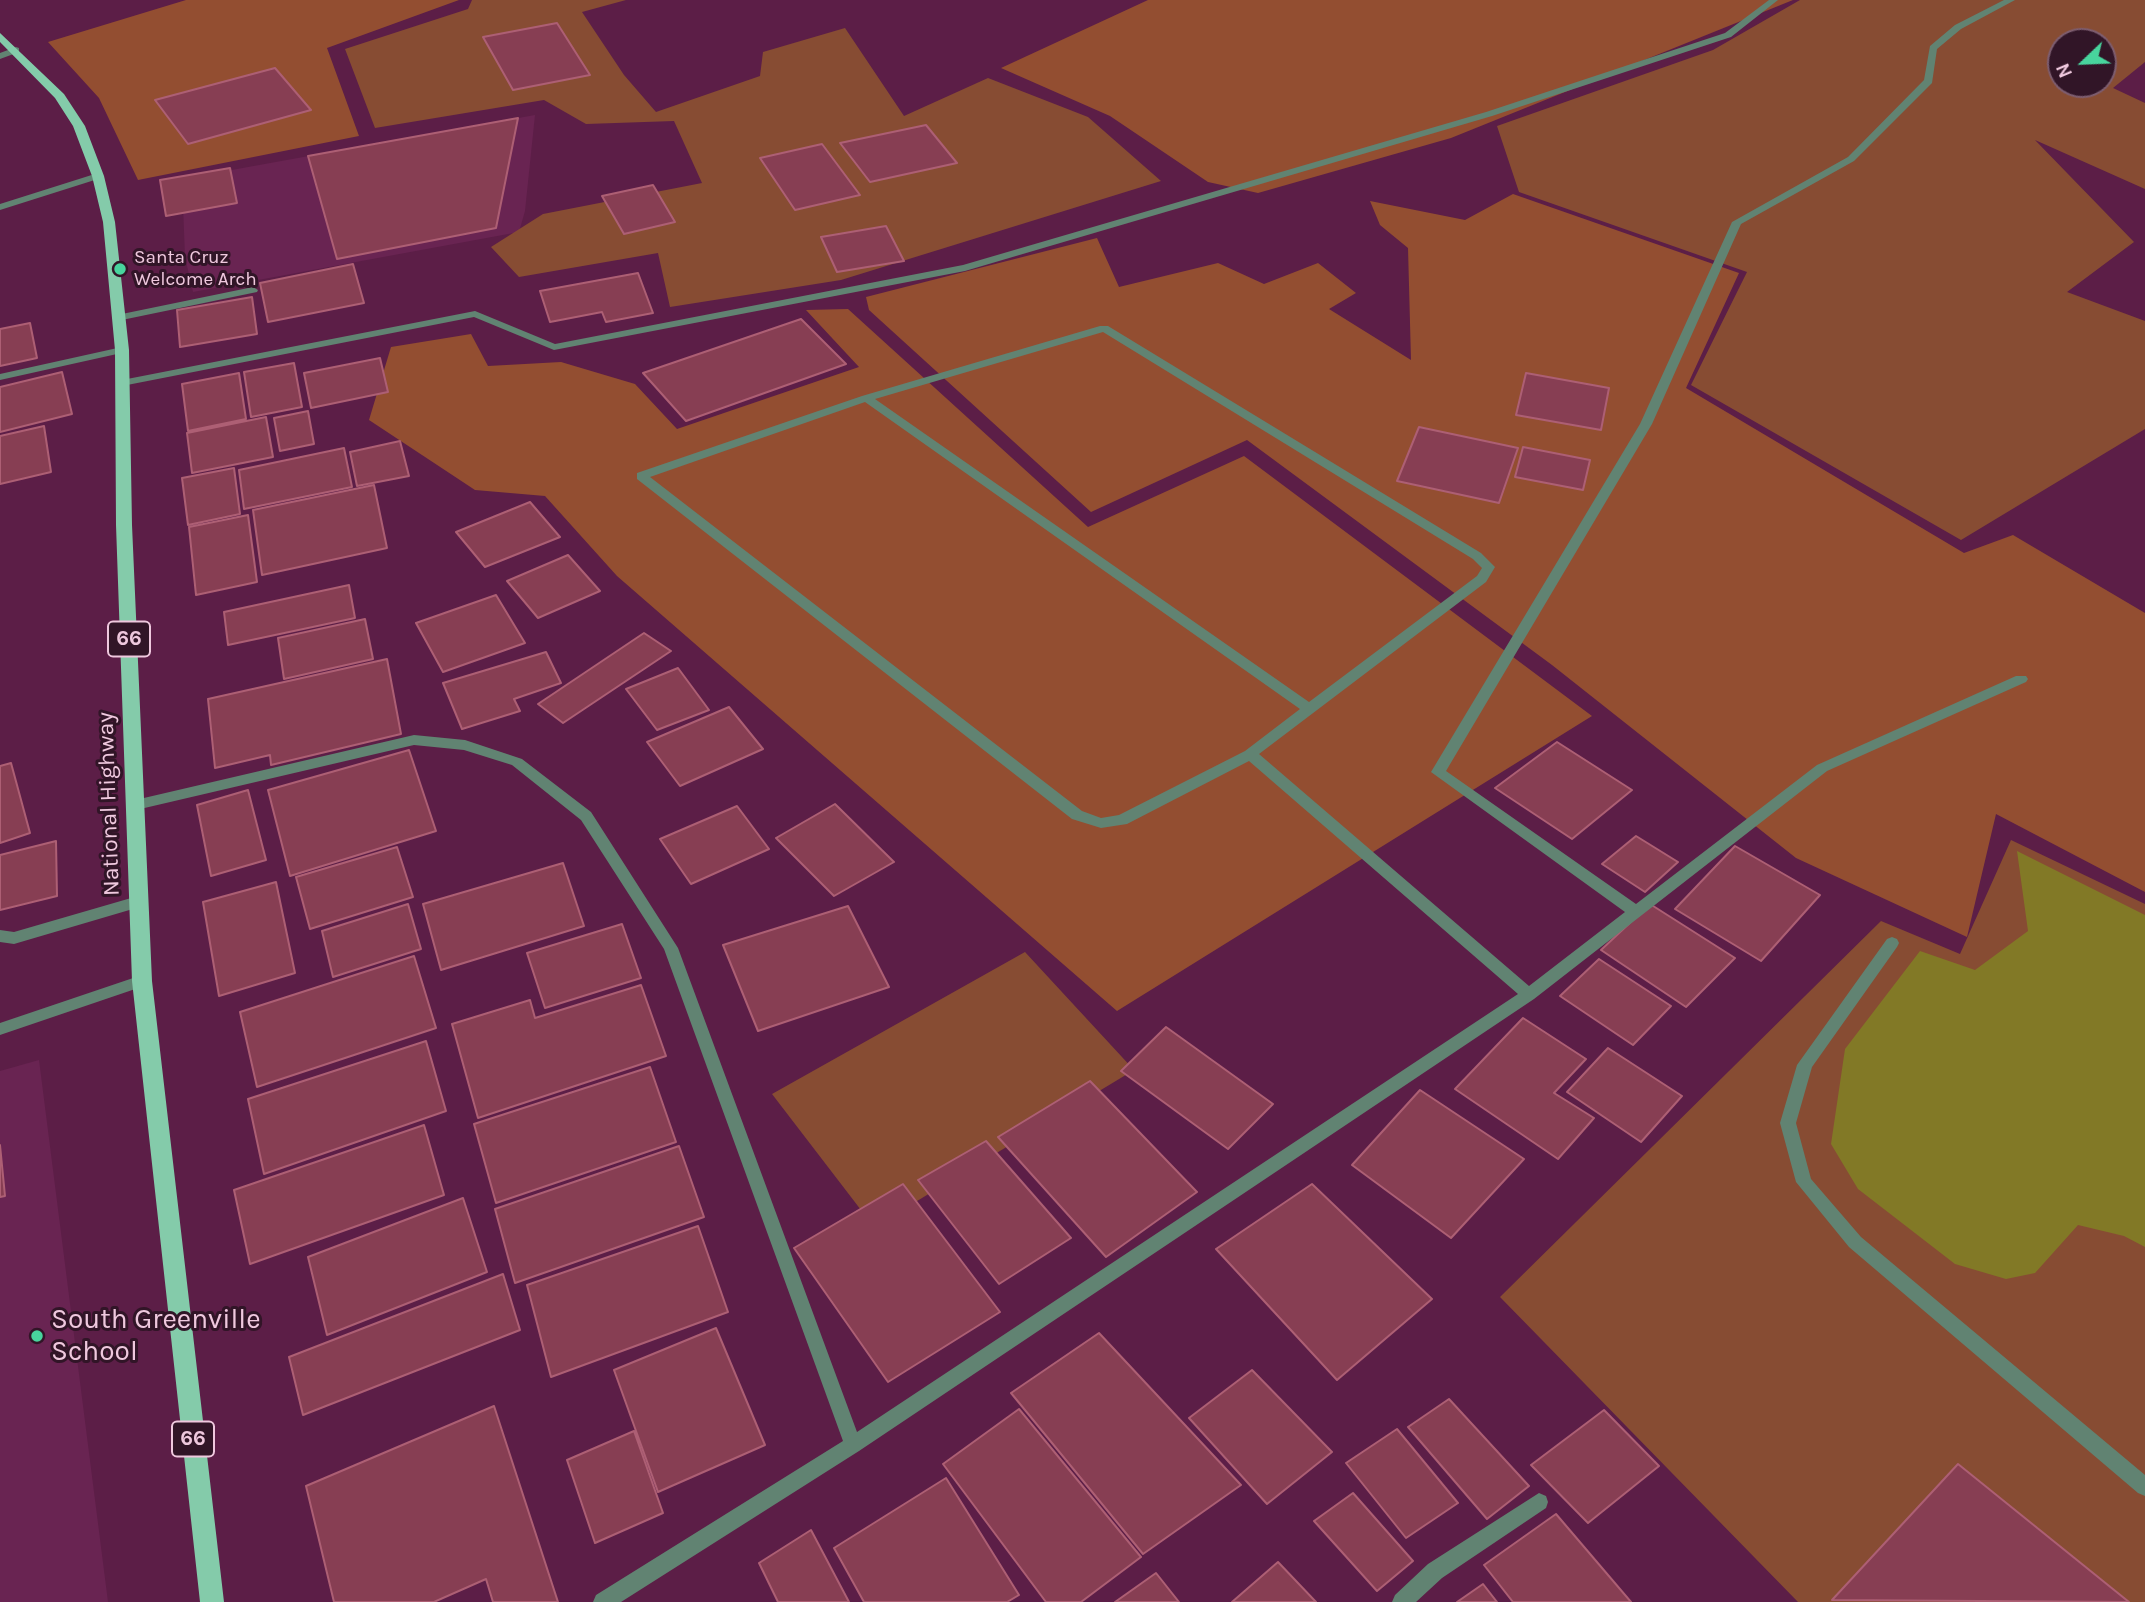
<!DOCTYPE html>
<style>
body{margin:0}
#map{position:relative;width:2145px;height:1602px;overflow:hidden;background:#5c1e47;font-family:Karla,sans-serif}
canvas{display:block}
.north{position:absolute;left:2047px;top:28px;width:70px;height:70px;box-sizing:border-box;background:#311527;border:2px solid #7d5d70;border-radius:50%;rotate:247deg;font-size:19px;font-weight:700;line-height:28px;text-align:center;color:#efc8de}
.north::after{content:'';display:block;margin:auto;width:24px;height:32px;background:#48d49d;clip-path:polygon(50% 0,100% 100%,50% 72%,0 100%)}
</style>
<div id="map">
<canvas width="2145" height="1602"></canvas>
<div class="north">N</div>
</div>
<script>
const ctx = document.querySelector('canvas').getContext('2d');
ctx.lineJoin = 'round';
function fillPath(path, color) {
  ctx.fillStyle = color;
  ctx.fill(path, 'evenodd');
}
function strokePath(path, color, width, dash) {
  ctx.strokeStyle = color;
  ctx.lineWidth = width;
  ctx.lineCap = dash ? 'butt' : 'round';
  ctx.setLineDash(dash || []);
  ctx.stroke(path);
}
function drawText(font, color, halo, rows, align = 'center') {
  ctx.font = font + ' Karla,sans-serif';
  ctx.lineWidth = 6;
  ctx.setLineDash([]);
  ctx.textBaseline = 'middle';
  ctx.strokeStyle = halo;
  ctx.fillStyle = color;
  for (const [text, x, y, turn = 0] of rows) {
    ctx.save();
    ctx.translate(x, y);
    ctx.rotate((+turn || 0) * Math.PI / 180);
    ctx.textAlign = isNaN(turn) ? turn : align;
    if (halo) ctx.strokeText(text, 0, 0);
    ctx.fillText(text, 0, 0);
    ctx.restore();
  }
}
const built = new Path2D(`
 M535,115L525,211L519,232L193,292L185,257L182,179Z
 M39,1060L108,1602H0V1071Z`);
const green = new Path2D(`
 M472,0H626L582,12L624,75L656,112L760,76L763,52L845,28L904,116L988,78L1088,117L1161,181L841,280L670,307L658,253L519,277L491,247L543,214L702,183L674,121L586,124L544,100L375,128L345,49L468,9Z
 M1800,0H2145V62L2113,88L2145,103V189L2035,140L2134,242L2067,292L2145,321V429L1961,540L1691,385L1747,272L1519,192L1497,126L1713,50ZM2061,42H2103V84H2061Z
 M2011,840L2145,904V1602H1798L1500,1297L1881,921L1960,954Z
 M1025,952L1134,1070L874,1227L772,1094Z`);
const forest = new Path2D(`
 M186,0H459L327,48L359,136L138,180L99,98L48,42Z
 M1148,0H1793L1451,138L1258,193L1208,182L1110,116L1001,68Z
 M1513,194L1739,273L1686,388L1964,553L2013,535L2145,613V892L1996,814L1967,937L1796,858L1552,665L1247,440L1091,512L869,310L866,297L1097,238L1119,287L1218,263L1264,284L1318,263L1356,293L1329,309L1411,360L1408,248L1380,225L1370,201L1465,220Z
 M848,309L1088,527L1244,456L1592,716L1117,1011L617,576L545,496L475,490L369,420L391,347L471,334L488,366L561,362L635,384L677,429L859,367L806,310Z`);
const water = new Path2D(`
 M2017,851L2145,915V1247L2124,1236L2078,1225L2035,1273L2006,1279L1955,1264L1858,1189L1831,1144L1845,1049L1920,951L1975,970L2028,931Z`);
const building = new Path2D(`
 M557,23L590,75L513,90L483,37Z
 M275,68L311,110L188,144L155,100Z
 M518,118L496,228L337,259L308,156Z
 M926,125L957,163L870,182L840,143Z
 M822,144L860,195L795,210L760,158Z
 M230,168L237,203L166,216L160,180Z
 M653,185L675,222L624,234L602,196Z
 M886,226L904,261L837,272L821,237Z
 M353,264L364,303L268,322L260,283Z
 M638,273L653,313L606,322L602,312L550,322L540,291Z
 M252,297L257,334L180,347L177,310Z
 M801,319L846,364L686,421L643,373Z
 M30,323L37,358L0,366V329Z
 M380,358L388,392L311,408L304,373Z
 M294,363L302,407L251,417L244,372Z
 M62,372L72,414L0,432V387Z
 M239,373L246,419L188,431L182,384Z
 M1526,373L1609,388L1601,430L1516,415Z
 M308,411L314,444L280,451L274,418Z
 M266,417L273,457L192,473L187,433Z
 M44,426L51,472L0,484V436Z
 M1419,427L1518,448L1499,503L1397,481Z
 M400,441L409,476L357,486L350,452Z
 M1523,447L1590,460L1583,490L1515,477Z
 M344,448L352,487L244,509L239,470Z
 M234,468L240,514L188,525L182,478Z
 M374,485L387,548L262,575L253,510Z
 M530,502L560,537L485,567L456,532Z
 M248,515L257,582L196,595L189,527Z
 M568,555L600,591L538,618L507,581Z
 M349,585L355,618L228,645L224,612Z
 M496,595L525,643L443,672L416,623Z
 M365,619L373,659L284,679L278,638Z
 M644,633L671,651L563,723L538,704Z
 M546,652L561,683L514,699L520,711L462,729L443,683Z
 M387,659L401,734L271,765L270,755L215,768L208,699Z
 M678,668L709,710L657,730L626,689Z
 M729,707L763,749L680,786L647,742Z
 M1557,742L1632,790L1572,839L1495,788Z
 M409,750L436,831L290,876L268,790Z
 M11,763L30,833L0,843V766Z
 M248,790L266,860L211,876L197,805Z
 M835,804L894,862L834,896L776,838Z
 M737,806L769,849L691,884L660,839Z
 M1636,836L1678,862L1645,892L1602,864Z
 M56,841L57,896L0,910V855Z
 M1735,846L1820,895L1761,961L1675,909Z
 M397,847L413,897L310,929L296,877Z
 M563,863L584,926L441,970L423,904Z
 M276,882L295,973L219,996L203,902Z
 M408,904L421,949L333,977L322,931Z
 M1650,904L1735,958L1686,1007L1601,950Z
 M848,906L889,987L758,1031L723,945Z
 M622,924L641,978L545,1008L527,953Z
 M414,956L436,1028L257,1087L240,1012Z
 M1599,959L1671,1006L1633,1045L1560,996Z
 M641,985L666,1056L478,1118L452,1024L530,1000L535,1018Z
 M1523,1018L1586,1059L1554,1093L1594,1118L1558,1159L1455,1089Z
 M1166,1027L1273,1104L1228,1149L1121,1071Z
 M426,1041L446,1111L264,1174L248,1099Z
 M1608,1048L1682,1096L1641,1142L1567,1092Z
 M650,1067L676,1142L496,1203L474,1124Z
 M1090,1081L1197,1192L1106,1257L998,1137Z
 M1420,1090L1524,1159L1451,1238L1352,1165Z
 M424,1125L444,1195L250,1264L234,1190Z
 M986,1141L1071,1238L999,1284L918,1180Z
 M0,1145L5,1196L0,1197Z
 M679,1146L704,1217L515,1283L495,1209Z
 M903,1184L1000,1312L888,1382L794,1248Z
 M1312,1184L1432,1299L1337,1380L1216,1249Z
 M463,1198L487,1272L327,1335L308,1257Z
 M698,1226L728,1312L551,1377L527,1285Z
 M503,1274L520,1330L303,1415L289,1357Z
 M716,1328L765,1445L658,1492L614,1370Z
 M1099,1333L1241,1485L1143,1554L1011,1393Z
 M1252,1370L1332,1452L1267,1504L1189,1418Z
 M1449,1399L1529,1486L1487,1519L1408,1427Z
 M494,1406L558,1602H493L486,1579L434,1602H334L306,1486Z
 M1019,1409L1141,1557L1081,1602H1046L943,1464Z
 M1604,1410L1659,1466L1588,1523L1531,1465Z
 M1397,1429L1458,1503L1406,1538L1346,1463Z
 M634,1431L663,1513L595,1543L567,1460Z
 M1958,1464L2129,1602L1832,1600Z
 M946,1478L1019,1595L1007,1602H864L834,1548Z
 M1353,1493L1413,1561L1377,1591L1314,1521Z
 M1556,1514L1631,1602H1513L1484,1565Z
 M811,1530L849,1602H778L759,1563Z
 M1278,1562L1316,1602H1232Z
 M1156,1573L1179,1602H1115Z
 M1483,1584L1497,1602H1457Z`);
const lane = new Path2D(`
 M253,287L258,290L257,292L117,321L112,318L117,315Z
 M138,896L143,898L145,902L143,906L14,944L0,942V930L14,932Z
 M1892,937L1897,939L1899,943L1897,947L1812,1067L1796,1123L1811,1179L1861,1237L2145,1475V1496L2138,1493L1849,1247L1796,1182L1780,1123L1797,1065L1887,939Z`);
const street = new Path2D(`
 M1769,0H1778L1731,37L1492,116L965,271L554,350L474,317L122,386L116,383L122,380L475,311L555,344L963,265L1486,112L1725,33Z
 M2004,0H2015L1961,29L1937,49L1932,83L1854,161L1741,224L1652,424L1446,771L1636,904L1817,765L2016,676H2026L2028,679L2026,682L1827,771L1534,999L859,1451L621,1602H593L596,1595L843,1441L664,949L581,820L512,765L464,750L414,745L136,810L131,809L129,805L131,801L414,735L465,740L522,759L591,812L678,948L857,1432L1518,994L1249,761L1127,824L1101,828L1072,819L637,479V473L862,396L1100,326H1108L1481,553L1495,567L1486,582L1259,754L1529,986L1625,912L1431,772L1640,424L1732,222L1848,157L1924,80L1930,46L1955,25ZM1103,332L1473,559L1482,568L1477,576L1309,702L875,399ZM865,402L1300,709L1245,751L1119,815L1101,818L1082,811L650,477Z
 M16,47L19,48V52L0,59V53Z
 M98,173L103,176L101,178L0,210V204Z
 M122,347L127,350L126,352L0,380V374Z
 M142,975L147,977L150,981L147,985L0,1035V1023Z
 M1539,1493L1546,1496L1548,1502L1546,1508L1442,1578L1416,1602H1392L1395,1595L1428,1564Z`);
const primary = new Path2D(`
 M0,33L64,94L85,126L104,176L115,222L129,350L132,525L152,981L224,1602H200L132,981L116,525L115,350L103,222L92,176L73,126L55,98L0,42Z`);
const markers = [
 [120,269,7,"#48d49d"],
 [37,1336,7,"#48d49d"]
];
const farPoinames = [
 ["Santa Cruz",134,258],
 ["Welcome Arch",134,280]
];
const shields = [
 [129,639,42],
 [193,1439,42]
];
const shieldNames = [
 ["66",129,639],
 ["66",193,1439]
];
const streetNames = [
 ["National Highway",109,804,-92]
];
const nearPoinames = [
 ["South Greenville",51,1320],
 ["School",51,1352]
];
fillPath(built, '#692452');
fillPath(green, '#874c33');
fillPath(forest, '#934e31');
fillPath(water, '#827926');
fillPath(building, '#873e53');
strokePath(building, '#ad5f74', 2);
fillPath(lane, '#618372');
fillPath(street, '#618372');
fillPath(primary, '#84cbaa');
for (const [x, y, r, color] of markers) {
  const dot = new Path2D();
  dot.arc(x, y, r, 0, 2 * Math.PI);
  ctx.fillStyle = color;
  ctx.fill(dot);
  strokePath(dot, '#311527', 2.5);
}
drawText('19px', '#efc8de', '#311527', farPoinames, 'left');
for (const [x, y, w] of shields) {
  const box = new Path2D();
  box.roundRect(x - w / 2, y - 17.5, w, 35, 5);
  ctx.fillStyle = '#311527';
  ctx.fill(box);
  strokePath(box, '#efc8de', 2);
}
drawText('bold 21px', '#efc8de', null, shieldNames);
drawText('23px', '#efc8de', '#311527', streetNames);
drawText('28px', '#efc8de', '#311527', nearPoinames, 'left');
</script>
